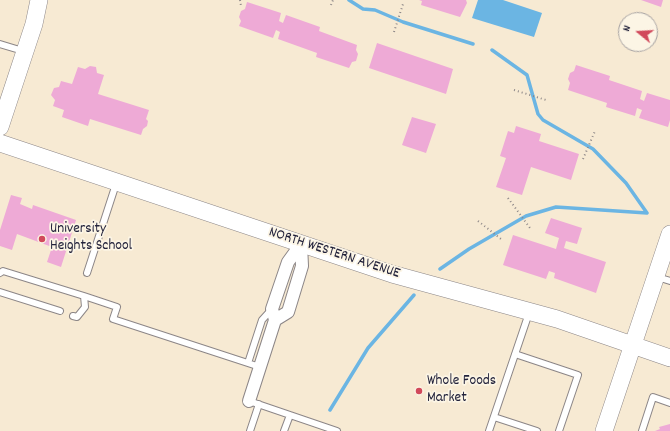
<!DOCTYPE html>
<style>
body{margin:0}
#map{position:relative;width:670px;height:431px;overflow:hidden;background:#f7ead3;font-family:Dekko,sans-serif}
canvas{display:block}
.north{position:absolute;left:618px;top:12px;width:40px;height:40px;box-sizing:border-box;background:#fcf5e5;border:1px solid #a5a1a1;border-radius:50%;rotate:288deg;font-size:11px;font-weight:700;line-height:16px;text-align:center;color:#22223b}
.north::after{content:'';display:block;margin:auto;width:14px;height:18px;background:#d1495b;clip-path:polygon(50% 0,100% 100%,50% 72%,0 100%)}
</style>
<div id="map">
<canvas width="670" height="431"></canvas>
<div class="north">N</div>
</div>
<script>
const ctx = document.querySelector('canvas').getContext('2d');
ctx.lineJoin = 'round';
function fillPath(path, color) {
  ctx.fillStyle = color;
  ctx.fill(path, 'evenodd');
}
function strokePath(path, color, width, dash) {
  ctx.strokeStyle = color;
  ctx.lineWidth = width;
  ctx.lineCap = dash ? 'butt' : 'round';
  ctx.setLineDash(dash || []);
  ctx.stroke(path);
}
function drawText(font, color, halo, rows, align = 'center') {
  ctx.font = font + ' Dekko,sans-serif';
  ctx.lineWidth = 3.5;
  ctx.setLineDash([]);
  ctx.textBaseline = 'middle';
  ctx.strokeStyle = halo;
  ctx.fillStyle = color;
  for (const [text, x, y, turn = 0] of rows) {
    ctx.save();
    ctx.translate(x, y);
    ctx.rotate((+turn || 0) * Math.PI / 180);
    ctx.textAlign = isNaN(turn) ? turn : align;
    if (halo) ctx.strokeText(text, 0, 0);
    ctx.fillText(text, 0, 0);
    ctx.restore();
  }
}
const water = new Path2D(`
 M478,0H503L542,13L534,37L472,18Z`);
const stream = new Path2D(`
 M349,0L363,9L375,10L403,22L473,44
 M492,50L527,75L538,114L543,120L593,149L626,183L647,213
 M440,269L469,249L526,216L556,207L647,213
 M330,410L368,348L414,295`);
const building = new Path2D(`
 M419,0H466L467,3L460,17L421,5L422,1Z
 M641,0H663L661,7Z
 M247,2L281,13L279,21L283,23L286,15L320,27L319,31L357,45L356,50L358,54L356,61L352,62L349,68L316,57L317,53L278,39L280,32L276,30L273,38L239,26L241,21L239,17L241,11L245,9Z
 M377,43L453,69L446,94L369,68Z
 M576,65L610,76L609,80L642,91L640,99L644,101L647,93L670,100V120L668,127L639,118L642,110L637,108L635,116L606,107L607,103L568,90L570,83L568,79L570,73L574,71Z
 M90,66L96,67L97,73L104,75L98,94L149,110L146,119L148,121L147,126L143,129L141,135L90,119L88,126L62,117L64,110L53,106L55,100L51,95L54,88L59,87L61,81L72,84L78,67L85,69Z
 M412,117L436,124L426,153L402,145Z
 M516,126L541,134L539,141L579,154L571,180L531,167L522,195L496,187L506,158L500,156L508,131L514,133Z
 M11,195L22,198L20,204L32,209L33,205L76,220L61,267L47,262L52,247L17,234L12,250L0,246V230Z
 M551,218L582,228L577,244L566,241L564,248L606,262L596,293L554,278L555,273L549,271L546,279L503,265L513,235L556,249L559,238L545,233Z
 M670,424V431H655L660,429L659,427Z`);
const path = new Path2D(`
 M240,0L241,6
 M331,5L333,0
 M394,32L403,4
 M514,90L546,100
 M583,159L595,131
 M508,198L530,228
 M478,221L501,239`);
const lane = new Path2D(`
 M0,44L23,51
 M0,273L3,271L84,296L85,307L77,317L73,316
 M87,273L116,184
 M657,277L670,281
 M0,292L60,311
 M84,296L117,307L113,319L260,367
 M515,354L578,375L559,431
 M248,363L262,320L272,309
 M249,401L337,431
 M494,417L537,431
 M250,431L259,404
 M284,431L290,415
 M489,431L529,313
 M642,431L653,397L670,403`);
const street = new Path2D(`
 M275,320L288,312L302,266L301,244
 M249,401L275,320L272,309L288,262L301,244`);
const secondary = new Path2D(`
 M0,127L34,24L39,0
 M0,143L392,274L557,319L670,358
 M604,431L670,234`);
const markers = [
 [42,239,4,"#d1495b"],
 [419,391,4,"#d1495b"]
];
const poiNames = [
 ["University",50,230],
 ["Heights School",50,247],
 ["Whole Foods",427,382],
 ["Market",427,399]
];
const streetNames = [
 ["NORTH WESTERN AVENUE",334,254,18]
];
fillPath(water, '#6bb5e3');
strokePath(stream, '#6bb5e3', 3.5);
fillPath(building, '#eeaad6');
strokePath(lane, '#8c8687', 8);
strokePath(street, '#8c8687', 14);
strokePath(secondary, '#8c8687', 18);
strokePath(path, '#8c8687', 2, [1, 3]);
strokePath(lane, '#fff', 6);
strokePath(street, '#fff', 12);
strokePath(secondary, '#fff', 17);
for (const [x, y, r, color] of markers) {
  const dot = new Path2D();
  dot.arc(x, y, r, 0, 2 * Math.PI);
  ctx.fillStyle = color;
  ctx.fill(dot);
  strokePath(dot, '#fcf5e5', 1.5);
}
drawText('15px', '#22223b', '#fcf5e5', poiNames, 'left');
drawText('15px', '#22223b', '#fcf5e5', streetNames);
</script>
